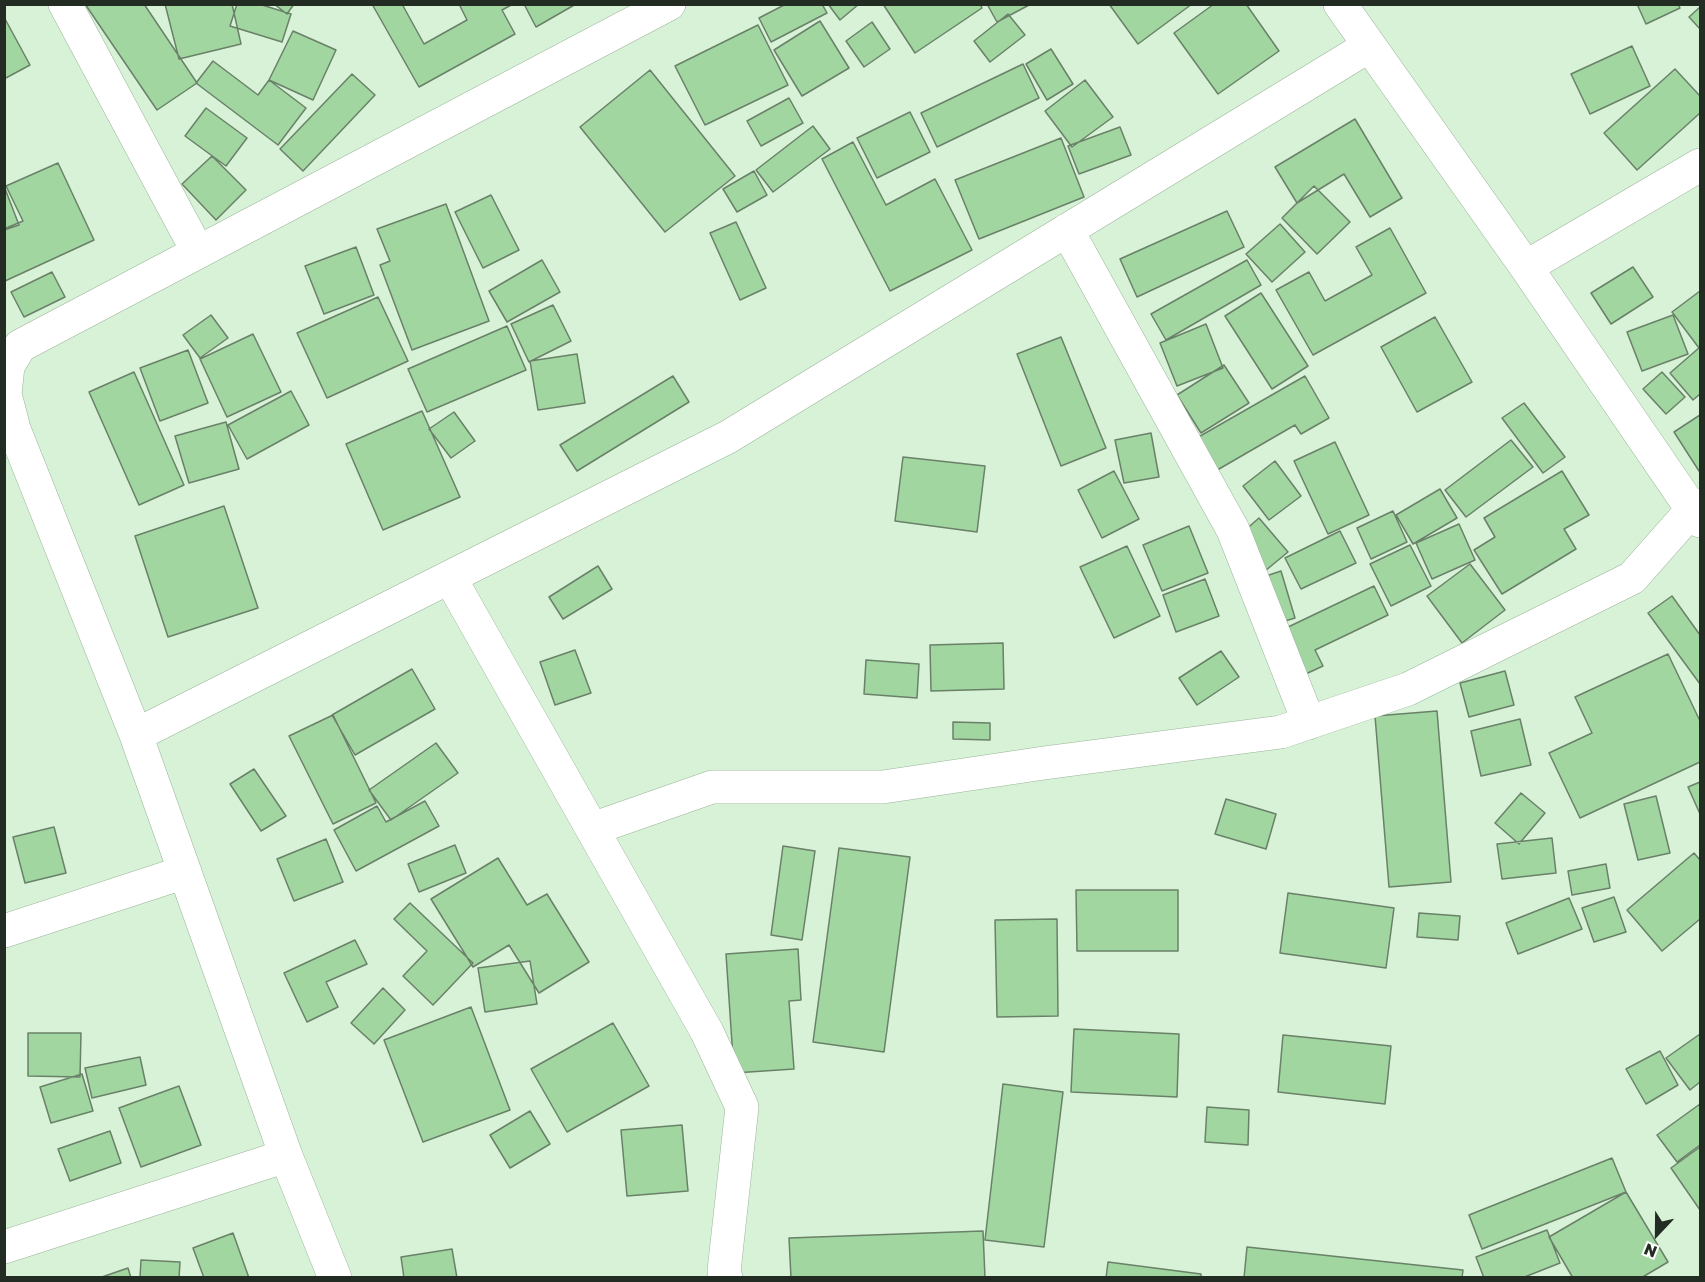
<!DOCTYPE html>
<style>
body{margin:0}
#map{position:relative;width:1705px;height:1282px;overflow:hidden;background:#d7f2d6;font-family:"Golos Text",sans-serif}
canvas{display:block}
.frame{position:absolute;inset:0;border:6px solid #222c22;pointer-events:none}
.north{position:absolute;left:1627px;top:1204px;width:60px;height:60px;-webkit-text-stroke:4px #fff;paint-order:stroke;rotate:202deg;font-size:16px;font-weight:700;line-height:24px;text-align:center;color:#222c22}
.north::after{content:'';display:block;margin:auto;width:21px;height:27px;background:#222c22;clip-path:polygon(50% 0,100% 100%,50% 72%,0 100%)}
</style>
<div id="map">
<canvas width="1705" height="1282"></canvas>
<div class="frame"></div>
<div class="north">N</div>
</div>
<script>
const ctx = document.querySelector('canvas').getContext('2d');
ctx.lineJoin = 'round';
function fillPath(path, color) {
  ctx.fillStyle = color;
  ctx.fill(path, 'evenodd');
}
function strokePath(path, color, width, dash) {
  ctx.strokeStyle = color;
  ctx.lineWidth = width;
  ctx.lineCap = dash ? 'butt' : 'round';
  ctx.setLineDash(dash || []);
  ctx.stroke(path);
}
const building = new Path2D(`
 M85,4H144L197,83L157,110Z
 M165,4H232L241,44L179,59Z
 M237,4H259L291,14L282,42L230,26Z
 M274,4H294L287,14Z
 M372,4H402L424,44L467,20L459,4H513L502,10L515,34L419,87Z
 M524,4H576L536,27Z
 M786,4H822L827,13L771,42L759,18Z
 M828,4H859L840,20Z
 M883,4H980L982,8L915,53Z
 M987,4H1031L997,22Z
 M1109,4H1192L1138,44Z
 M1214,4H1246L1279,51L1218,94L1174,33Z
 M1637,4H1678L1680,8L1646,24Z
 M1700,7V29L1689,17Z
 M1008,14L1025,35L990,62L974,41Z
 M4,17L30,65L4,79Z
 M820,21L849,68L802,96L774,50Z
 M872,22L890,49L864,67L846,41Z
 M758,25L788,85L705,125L675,66Z
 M293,31L336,50L313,100L269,80Z
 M1632,46L1650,86L1590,114L1571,74Z
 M1051,49L1073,84L1047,100L1026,64Z
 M213,61L258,95L269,80L306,108L278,145L196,83Z
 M1023,64L1039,98L937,147L921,113Z
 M1675,69L1700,96V113L1637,170L1604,133Z
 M650,70L735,176L665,232L580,127Z
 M352,74L375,95L303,171L280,149Z
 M1085,80L1113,117L1072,147L1045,111Z
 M789,98L803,123L761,146L747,121Z
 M206,108L247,138L226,166L185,136Z
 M910,112L930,152L877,178L857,138Z
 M1355,119L1402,198L1370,217L1344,174L1297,203L1275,167Z
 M813,126L830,149L773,192L756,170Z
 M1120,127L1131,155L1079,174L1068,146Z
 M1061,138L1084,197L979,239L955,180Z
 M853,142L886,205L935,179L972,250L890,291L822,159Z
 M212,156L246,190L216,220L182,184Z
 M58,163L94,240L5,281L4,229L23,221L6,186Z
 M754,171L767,195L737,212L723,189Z
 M4,186L19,225L4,230Z
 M1314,186L1350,222L1317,254L1282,218Z
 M491,195L519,250L483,268L455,212Z
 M446,204L489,321L412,350L380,265L390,261L377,229Z
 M1227,211L1244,247L1137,297L1120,259Z
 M736,222L766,288L740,300L710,233Z
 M1280,224L1305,252L1272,282L1246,254Z
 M1390,228L1426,293L1313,355L1276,290L1309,272L1325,301L1372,275L1356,247Z
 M356,247L374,295L324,314L305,266Z
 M542,260L560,292L507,322L489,291Z
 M1247,260L1261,285L1166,340L1151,314Z
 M1633,267L1653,297L1611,324L1591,293Z
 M52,272L65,297L24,317L11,292Z
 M1700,291V346L1699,348L1672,312Z
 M1261,293L1308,366L1272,389L1225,316Z
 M378,297L408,361L327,398L297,333Z
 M553,305L571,341L529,362L511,324Z
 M211,315L228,338L200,358L183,335Z
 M1673,315L1688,354L1642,371L1627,332Z
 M1435,317L1472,382L1417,412L1381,347Z
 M1206,324L1223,368L1177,386L1160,343Z
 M507,326L526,370L427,412L408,369Z
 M253,334L281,392L227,417L200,359Z
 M1061,337L1106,448L1061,466L1017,354Z
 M1700,347V394L1693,400L1670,373Z
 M188,350L208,403L160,421L140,368Z
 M577,354L585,403L538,410L530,361Z
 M1224,365L1249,403L1201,433L1177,395Z
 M134,372L184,485L139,505L89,392Z
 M1662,372L1685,397L1666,414L1643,389Z
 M673,376L689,402L577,471L560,445Z
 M1305,376L1329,418L1301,434L1295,425L1200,480L1181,447Z
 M291,391L309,425L247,459L228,425Z
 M1524,403L1565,457L1543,473L1502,418Z
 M422,411L460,497L383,530L346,444Z
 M454,412L475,441L451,458L429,429Z
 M1700,415V470L1699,471L1674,432Z
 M226,422L239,469L189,483L175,436Z
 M1151,433L1159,477L1124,483L1115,440Z
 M1511,440L1533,467L1466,517L1445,490Z
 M1335,442L1369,515L1328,534L1294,461Z
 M903,457L985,466L977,532L895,521Z
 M1275,461L1301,496L1269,520L1243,486Z
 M1114,471L1139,519L1102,538L1078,490Z
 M1562,471L1589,515L1564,529L1576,549L1502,594L1474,550L1495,537L1484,518Z
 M1440,489L1457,518L1413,544L1396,515Z
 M224,506L258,608L168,637L135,536Z
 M1393,511L1407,542L1371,559L1357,528Z
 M1259,518L1288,552L1265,571L1236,538Z
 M1459,524L1475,560L1432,579L1416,543Z
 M1189,526L1208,573L1162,591L1143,545Z
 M1340,531L1356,563L1301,589L1285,558Z
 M1410,545L1431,586L1391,606L1370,564Z
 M1127,546L1160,616L1114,638L1080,567Z
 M1470,564L1505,610L1462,643L1427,596Z
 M598,566L612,589L563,619L549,597Z
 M1281,571L1295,618L1262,628L1248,582Z
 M1205,579L1219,616L1176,632L1163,595Z
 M1374,586L1388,615L1315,650L1323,666L1284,684L1263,639Z
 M1672,596L1700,635V684L1648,613Z
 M1003,643L1004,689L931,691L930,645Z
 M575,650L591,693L555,705L540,662Z
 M1221,651L1239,677L1197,705L1179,678Z
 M1668,654L1700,721V762L1580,818L1549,753L1592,733L1575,697Z
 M866,660L919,664L917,698L864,694Z
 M412,669L435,709L355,755L332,715Z
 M1505,671L1514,705L1469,717L1460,683Z
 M1437,711L1451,882L1389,887L1375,716Z
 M333,715L376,803L333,824L289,736Z
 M1520,719L1531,765L1481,776L1471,731Z
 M953,722L990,723V740L953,739Z
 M436,743L458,773L391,820L369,790Z
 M254,769L286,816L261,831L230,784Z
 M1700,782V814L1688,787Z
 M1521,793L1545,813L1519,844L1495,823Z
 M1656,796L1670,853L1638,860L1624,804Z
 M1226,799L1276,814L1266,849L1215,834Z
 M425,801L439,826L356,871L334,830L377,806L386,822Z
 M54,827L66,873L25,883L13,837Z
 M1552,838L1556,873L1502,879L1497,844Z
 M326,839L343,882L294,901L277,859Z
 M455,845L466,873L419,892L408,864Z
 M783,846L815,851L802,940L771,935Z
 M839,848L910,857L884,1052L813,1042Z
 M1694,853L1700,860V919L1662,951L1627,910Z
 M498,858L527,905L547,894L589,962L539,993L509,945L473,967L431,899Z
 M1606,864L1610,888L1572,895L1568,871Z
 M1076,890H1178V951H1077Z
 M1288,893L1394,908L1386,968L1280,953Z
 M1614,897L1626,932L1594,942L1582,908Z
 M1569,898L1582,929L1518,954L1506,923Z
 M410,903L473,963L433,1005L403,976L427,951L394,919Z
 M1419,913L1460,916L1458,940L1417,937Z
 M1057,919L1058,1016L997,1017L995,920Z
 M355,940L367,964L326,982L338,1007L307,1022L284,973Z
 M798,949L801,1000L789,1001L794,1069L734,1073L726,954Z
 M530,961L537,1004L485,1012L478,968Z
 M383,988L405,1010L374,1044L351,1023Z
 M471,1007L510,1110L423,1142L384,1040Z
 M613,1023L649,1086L567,1132L531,1069Z
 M1074,1029L1179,1034L1177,1097L1071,1092Z
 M28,1033H81L80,1077L28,1076Z
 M1700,1034V1082L1690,1090L1666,1058Z
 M1283,1035L1391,1046L1385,1104L1278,1092Z
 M1660,1051L1678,1085L1646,1104L1626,1069Z
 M140,1057L146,1085L92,1098L85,1068Z
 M82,1074L93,1111L51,1123L40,1087Z
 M1003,1084L1063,1092L1044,1247L985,1240Z
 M179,1086L201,1145L141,1167L119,1108Z
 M1700,1104V1145L1677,1162L1657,1135Z
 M1207,1107L1249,1110L1248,1145L1205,1142Z
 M530,1111L550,1144L510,1168L490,1135Z
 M682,1125L688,1191L627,1196L621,1130Z
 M110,1131L121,1163L70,1181L58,1149Z
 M1700,1147V1210L1671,1168Z
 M1612,1158L1626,1192L1482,1249L1469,1215Z
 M1626,1192L1668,1262L1641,1278H1573L1549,1237Z
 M1547,1230L1560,1263L1522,1278H1484L1476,1257Z
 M983,1231L985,1278H791L789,1238Z
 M233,1233L249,1278H204L193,1248Z
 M1247,1247L1463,1270L1462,1278H1244Z
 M452,1249L457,1278H404L401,1257Z
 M141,1260L180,1262L179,1278H140Z
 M1108,1262L1201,1274V1278H1106Z
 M128,1268L131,1278H99Z`);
const minor = new Path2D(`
 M65,4L198,252
 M1340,4L1526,267L1700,521
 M1067,230L1233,530L1309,723
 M1526,267L1700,165
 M450,578L707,1032L742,1107L724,1271L726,1278
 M136,735L728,437L1369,46
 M592,829L712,787H883L1044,763L1281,732L1408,689L1632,578L1693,509L1700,505
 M4,931L185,872
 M4,1247L286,1156
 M335,1278L286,1156L136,735L14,429L5,394L8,366L20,346L669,4`);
fillPath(building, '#a2d6a1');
strokePath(building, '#698168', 1.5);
strokePath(minor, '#9ab499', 34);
strokePath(minor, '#fff', 33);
</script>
